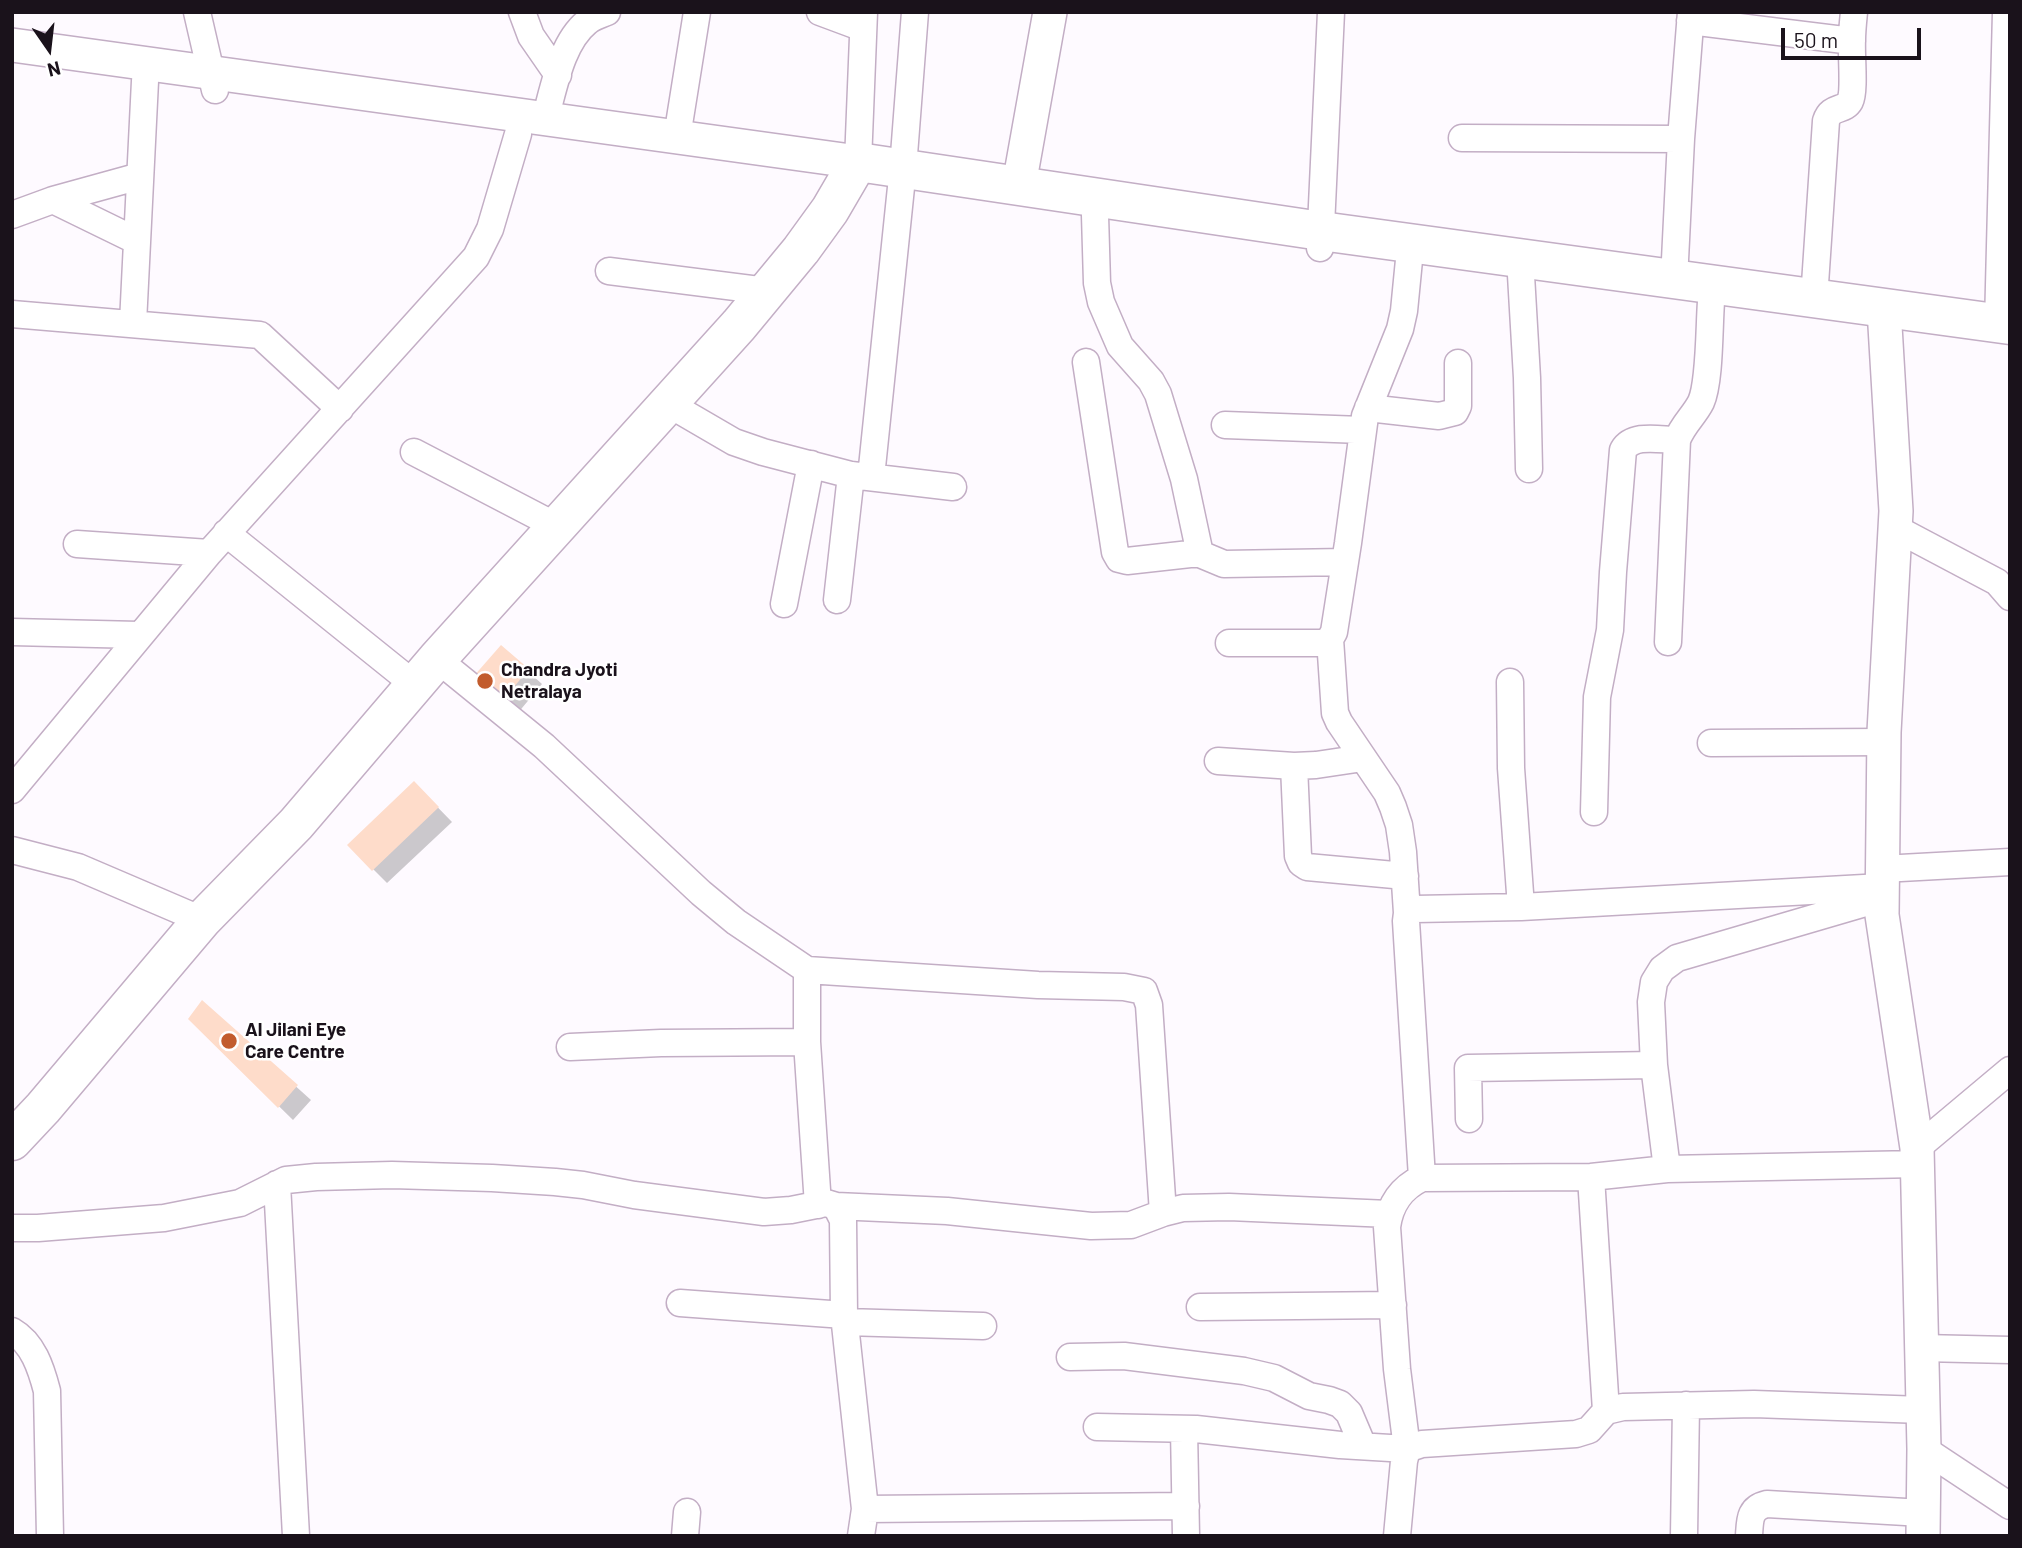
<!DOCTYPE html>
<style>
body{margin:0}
#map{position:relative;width:2022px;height:1548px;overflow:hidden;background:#fefaff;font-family:Barlow,sans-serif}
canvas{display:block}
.frame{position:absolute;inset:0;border:14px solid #1a121b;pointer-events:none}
.north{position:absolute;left:14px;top:14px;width:70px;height:70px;-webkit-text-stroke:5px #fff;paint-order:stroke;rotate:166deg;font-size:19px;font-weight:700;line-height:28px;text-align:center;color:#1a121b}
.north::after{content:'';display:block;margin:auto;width:24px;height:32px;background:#1a121b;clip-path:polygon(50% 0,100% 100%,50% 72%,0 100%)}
.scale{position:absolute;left:1781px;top:28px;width:140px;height:32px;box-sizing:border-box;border:4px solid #1a121b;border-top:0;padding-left:9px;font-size:21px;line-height:24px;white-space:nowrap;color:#1a121b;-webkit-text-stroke:5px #fff;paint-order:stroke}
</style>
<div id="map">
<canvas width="2022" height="1548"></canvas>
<div class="frame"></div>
<div class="north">N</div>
<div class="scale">50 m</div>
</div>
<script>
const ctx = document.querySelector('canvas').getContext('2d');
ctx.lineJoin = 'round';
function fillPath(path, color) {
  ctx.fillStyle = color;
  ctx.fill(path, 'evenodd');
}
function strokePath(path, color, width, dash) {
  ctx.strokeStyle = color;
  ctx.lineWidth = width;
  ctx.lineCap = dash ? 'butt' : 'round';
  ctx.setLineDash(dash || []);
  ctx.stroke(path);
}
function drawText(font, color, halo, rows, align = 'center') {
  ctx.font = font + ' Barlow,sans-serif';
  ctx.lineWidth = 5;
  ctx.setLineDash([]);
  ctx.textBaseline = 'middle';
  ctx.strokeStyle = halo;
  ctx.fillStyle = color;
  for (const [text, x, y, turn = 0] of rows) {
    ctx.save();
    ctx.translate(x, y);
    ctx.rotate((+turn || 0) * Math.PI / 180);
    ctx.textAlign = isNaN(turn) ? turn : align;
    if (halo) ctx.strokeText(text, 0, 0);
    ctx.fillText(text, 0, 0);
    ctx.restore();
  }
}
const shadow = new Path2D(`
 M501,647L542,684L517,714L489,691Z
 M414,783L452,822L387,883L349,845Z
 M202,1002L311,1100L293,1120L190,1019Z`);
const building = new Path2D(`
 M501,645L529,669L502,701L473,677Z
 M414,781L439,807L372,871L347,845Z
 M202,1000L298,1085L278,1108L188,1019Z`);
const minor = new Path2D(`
 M197,12L215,90
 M522,12L531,36L558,75
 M820,12L863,28
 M1690,21L1852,41
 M545,119C554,88 561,43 587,22C592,17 600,15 607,12
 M677,137L697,12
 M1462,138L1681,139
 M858,162L864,12
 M53,200L140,176
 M12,215L53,200L137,241
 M1095,215L1097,283L1101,302L1120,346L1151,381L1158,394L1184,479L1200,554
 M1320,248L1331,12
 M609,271L767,291
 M1521,275L1527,378L1529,469
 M1674,280L1681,139L1691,12
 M1814,299L1826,121C1831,105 1844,112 1850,101C1855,91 1851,53 1852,40C1852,31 1853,22 1854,12
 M12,314L260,335L340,409
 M133,323L145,81
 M1998,324L2006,12
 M1086,362L1115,552L1119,559L1127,561L1190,554H1200L1224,564L1345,562
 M667,403L734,442L763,452L851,475L953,487
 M1368,408L1439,416L1455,412L1458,406V363
 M1225,425L1362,430
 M414,452L556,526
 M871,477L903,168L915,12
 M1895,528L1997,582L2010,597
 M226,533L415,685
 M77,544L209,553
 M837,600L851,475
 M784,604L811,464
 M12,632L139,635
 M1330,639L1335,713L1339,722L1387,793L1393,807L1399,825L1403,852L1407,913
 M1668,642L1677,440C1683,424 1694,416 1701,402C1710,382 1709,327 1711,302
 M1229,643H1323L1330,639L1334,632L1348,543L1365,416L1400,329L1404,311L1409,260
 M437,659L544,746L701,893L736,922L807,970L1038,985L1124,987L1144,991L1149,1005L1163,1213
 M1510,682L1511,768L1521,907
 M1711,743L1884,742
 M1218,761L1294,766L1316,765L1363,758
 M1294,766L1298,856L1301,863L1307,867L1405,876
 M12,790L209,553L476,257L490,229L518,134
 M1594,812L1597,697L1610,630L1613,572L1623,450C1633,433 1660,440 1677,440
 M12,850L78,867L202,920
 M1882,869L2010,862
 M807,970V1042L818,1205
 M570,1047L661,1043L807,1042
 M1469,1119L1468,1068L1654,1065
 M1917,1148L2010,1070
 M1667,1169L1654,1065L1651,1002L1654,982L1662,969L1677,958L1882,898
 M1591,1177L1606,1411
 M1422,1178L1406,921L1407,913L1415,909L1521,907L1882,887
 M277,1184L296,1536
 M836,1206L947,1211L1091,1226L1131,1225L1163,1213L1183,1208L1229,1207L1389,1214
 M12,1228H38L164,1218L240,1203L286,1180L316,1177L392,1175L492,1178L555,1182L583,1185L634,1195L764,1212L791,1210L826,1203L836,1206L843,1220L844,1315L865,1509L861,1536
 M680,1303L844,1315
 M1200,1307L1393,1305
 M845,1322L983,1326
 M12,1331C33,1343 41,1368 47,1391L50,1536
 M1922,1348L2010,1350
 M1070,1357L1124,1356L1244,1371L1274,1378L1309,1396L1329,1400L1340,1404L1349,1413L1363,1446
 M1097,1427L1196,1429L1340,1445L1407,1449L1397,1369L1387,1227C1390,1204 1401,1188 1422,1178L1591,1177L1667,1169L1918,1164
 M1184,1429L1186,1536
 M1924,1449L2010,1506
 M865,1509L1186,1506
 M685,1536L687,1512
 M1397,1536L1404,1461L1407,1449L1422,1444L1576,1434L1589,1430L1606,1411L1623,1407L1754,1404L1922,1410
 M1684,1536L1686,1405
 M1749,1536C1750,1520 1749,1508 1767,1504L1923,1513`);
const major = new Path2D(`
 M12,45L858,162
 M1019,185L1050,12
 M1884,309L1896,511L1884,732L1882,915L1917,1148L1924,1449L1923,1536`);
const highway = new Path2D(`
 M12,1141L43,1108L202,920L296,824L437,659L739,325L801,250L830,210L858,162L1321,231L2010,325`);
const markers = [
 [485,681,9,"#c25c2d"],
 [229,1041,9,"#c25c2d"]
];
const poiNames = [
 ["Chandra Jyoti",501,670],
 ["Netralaya",501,692],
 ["Al Jilani Eye",245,1030],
 ["Care Centre",245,1052]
];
fillPath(shadow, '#0003');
fillPath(building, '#fedcca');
strokePath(minor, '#c3aec5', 29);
strokePath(major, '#c3aec5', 36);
strokePath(highway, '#c3aec5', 41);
strokePath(minor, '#fff', 26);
strokePath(major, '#fff', 33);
strokePath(highway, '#fff', 38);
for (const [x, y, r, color] of markers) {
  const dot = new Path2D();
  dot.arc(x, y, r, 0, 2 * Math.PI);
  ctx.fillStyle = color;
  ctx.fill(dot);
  strokePath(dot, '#fff', 2.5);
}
drawText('bold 19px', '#1a121b', '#fff', poiNames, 'left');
</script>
